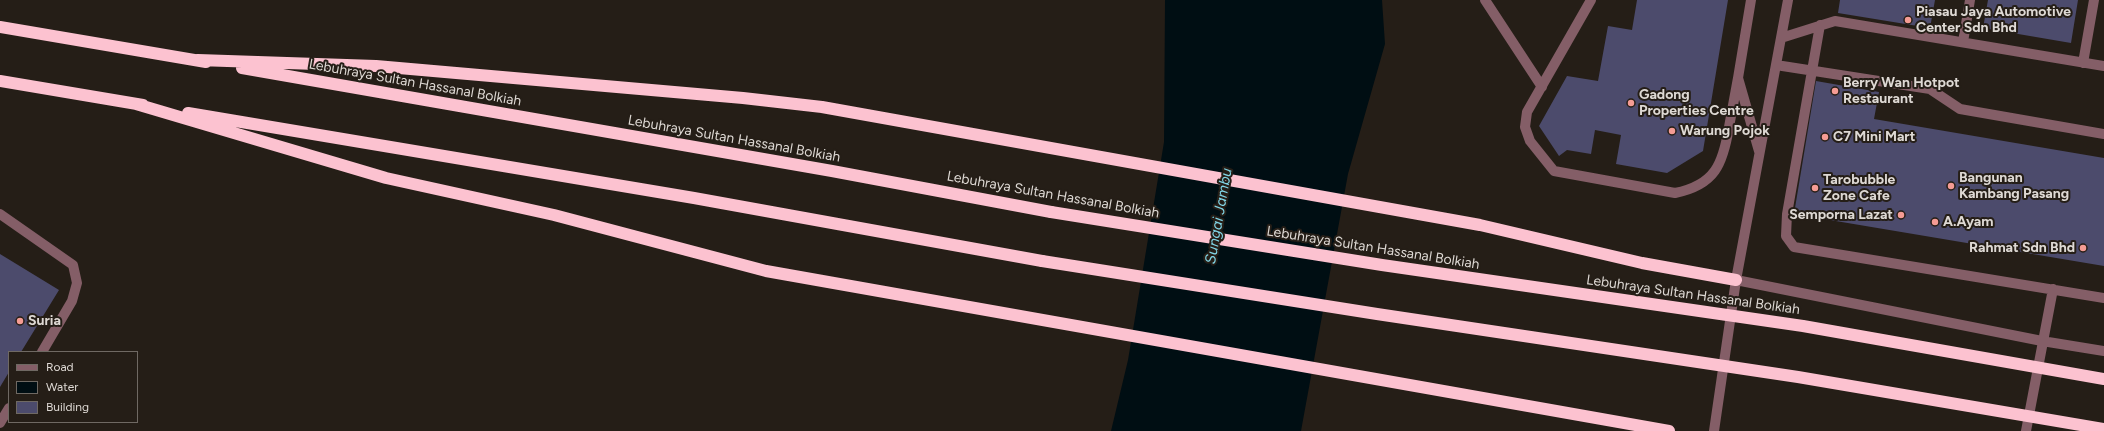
<!DOCTYPE html>
<style>
body{margin:0}
#map{position:relative;width:2104px;height:431px;overflow:hidden;background:#251e17;font-family:Figtree,sans-serif}
canvas{display:block}
.legend{position:absolute;left:8px;top:351px;width:130px;height:72px;box-sizing:border-box;background:#251e17;border:1px solid #6f6963;margin:0;padding:5px 7px;list-style:none;font-size:12px;color:#ded9d4}
.legend li{display:flex;align-items:center;gap:8px;height:20px}
.legend b{width:20px;border:1px solid #6f6963}
</style>
<div id="map">
<canvas width="2104" height="431"></canvas>
<ul class="legend">
<li><b style="height:5px;background:#845e67"></b>Road</li>
<li><b style="height:11px;background:#000e13"></b>Water</li>
<li><b style="height:11px;background:#4c4b6c"></b>Building</li>
</ul>
</div>
<script>
const ctx = document.querySelector('canvas').getContext('2d');
ctx.lineJoin = 'round';
function fillPath(path, color) {
  ctx.fillStyle = color;
  ctx.fill(path, 'evenodd');
}
function strokePath(path, color, width, dash) {
  ctx.strokeStyle = color;
  ctx.lineWidth = width;
  ctx.lineCap = dash ? 'butt' : 'round';
  ctx.setLineDash(dash || []);
  ctx.stroke(path);
}
function drawText(font, color, halo, rows, align = 'center') {
  ctx.font = font + ' Figtree,sans-serif';
  ctx.lineWidth = 4;
  ctx.setLineDash([]);
  ctx.textBaseline = 'middle';
  ctx.strokeStyle = halo;
  ctx.fillStyle = color;
  for (const [text, x, y, turn = 0] of rows) {
    ctx.save();
    ctx.translate(x, y);
    ctx.rotate((+turn || 0) * Math.PI / 180);
    ctx.textAlign = isNaN(turn) ? turn : align;
    if (halo) ctx.strokeText(text, 0, 0);
    ctx.fillText(text, 0, 0);
    ctx.restore();
  }
}
const water = new Path2D(`
 M1165,0H1382L1385,44L1348,174L1301,431H1111L1128,360L1164,142Z`);
const building = new Path2D(`
 M1637,0H1728L1703,151L1667,173L1616,164L1621,135L1595,130L1591,154L1567,150L1559,156L1539,126L1567,76L1598,81L1608,26L1632,30Z
 M1840,0H1935L1930,28L1838,13Z
 M1988,0H2078L2071,43L1983,28Z
 M1816,81L1879,92L1874,119L2104,158V266L1794,214Z
 M0,254L59,290L21,352H9V372L0,387Z`);
const minor = new Path2D(`
 M1485,0L1542,87
 M1591,0L1527,112L1525,127L1530,141L1554,171L1675,193C1715,185 1723,164 1729,127C1732,111 1735,94 1738,78
 M1751,0L1738,78L1759,151
 M1820,25L1787,214L1786,236L1794,247L2104,298
 M1781,38L1835,21L2104,66
 M1963,42L1970,0
 M2083,63L2094,0
 M1776,65L1930,89L1960,109L2104,134
 M0,214L73,265L77,283L72,301L42,352
 M1736,280L2042,341L2104,351
 M0,423L9,408
 M1714,431L1736,280L1788,0
 M2026,431L2053,289`);
const highway = new Path2D(`
 M0,27L206,62
 M198,60L376,66L743,98L822,107L1480,225L1642,263L1736,280
 M242,68L832,171L1051,212
 M0,81L143,105
 M136,104L386,178L554,215L766,271L1669,431
 M188,113L694,198L1042,261`);
const highwayBridge = new Path2D(`
 M1051,212L1382,265L1803,326L2104,379
 M1042,261L1377,314L1798,377L2104,429`);
const markers = [
 [1908,20,4,"#f59c94"],
 [1835,91,4,"#f59c94"],
 [1631,103,4,"#f59c94"],
 [1672,131,4,"#f59c94"],
 [1825,137,4,"#f59c94"],
 [1951,186,4,"#f59c94"],
 [1815,188,4,"#f59c94"],
 [1901,215,4,"#f59c94"],
 [1935,222,4,"#f59c94"],
 [2083,248,4,"#f59c94"],
 [20,321,4,"#f59c94"]
];
const poiNames = [
 ["Piasau Jaya Automotive",1916,12],
 ["Center Sdn Bhd",1916,28],
 ["Berry Wan Hotpot",1843,83],
 ["Restaurant",1843,99],
 ["Gadong",1639,95],
 ["Properties Centre",1639,111],
 ["Warung Pojok",1680,131],
 ["C7 Mini Mart",1833,137],
 ["Bangunan",1959,178],
 ["Kambang Pasang",1959,194],
 ["Tarobubble",1823,180],
 ["Zone Cafe",1823,196],
 ["Semporna Lazat",1893,215,"right"],
 ["A.Ayam",1943,222],
 ["Rahmat Sdn Bhd",2075,248,"right"],
 ["Suria",28,321]
];
const streetNames = [
 ["Lebuhraya Sultan Hassanal Bolkiah",415,83,10],
 ["Lebuhraya Sultan Hassanal Bolkiah",734,139,10],
 ["Lebuhraya Sultan Hassanal Bolkiah",1053,195,10],
 ["Lebuhraya Sultan Hassanal Bolkiah",1373,248,9],
 ["Lebuhraya Sultan Hassanal Bolkiah",1693,295,8]
];
const waterNames = [
 ["Sungai Jambu",1219,216,-80]
];
fillPath(water, '#000e13');
fillPath(building, '#4c4b6c');
strokePath(minor, '#845e67', 10);
strokePath(highway, '#fcc2d0', 12);
strokePath(highwayBridge, '#fcc2d0', 12);
for (const [x, y, r, color] of markers) {
  const dot = new Path2D();
  dot.arc(x, y, r, 0, 2 * Math.PI);
  ctx.fillStyle = color;
  ctx.fill(dot);
  strokePath(dot, '#251e17', 1.5);
}
drawText('bold 14px', '#ded9d4', '#251e17', poiNames, 'left');
drawText('14px', '#ded9d4', '#251e17', streetNames);
drawText('italic 15px', '#81d4e5', '#251e17', waterNames);
</script>
